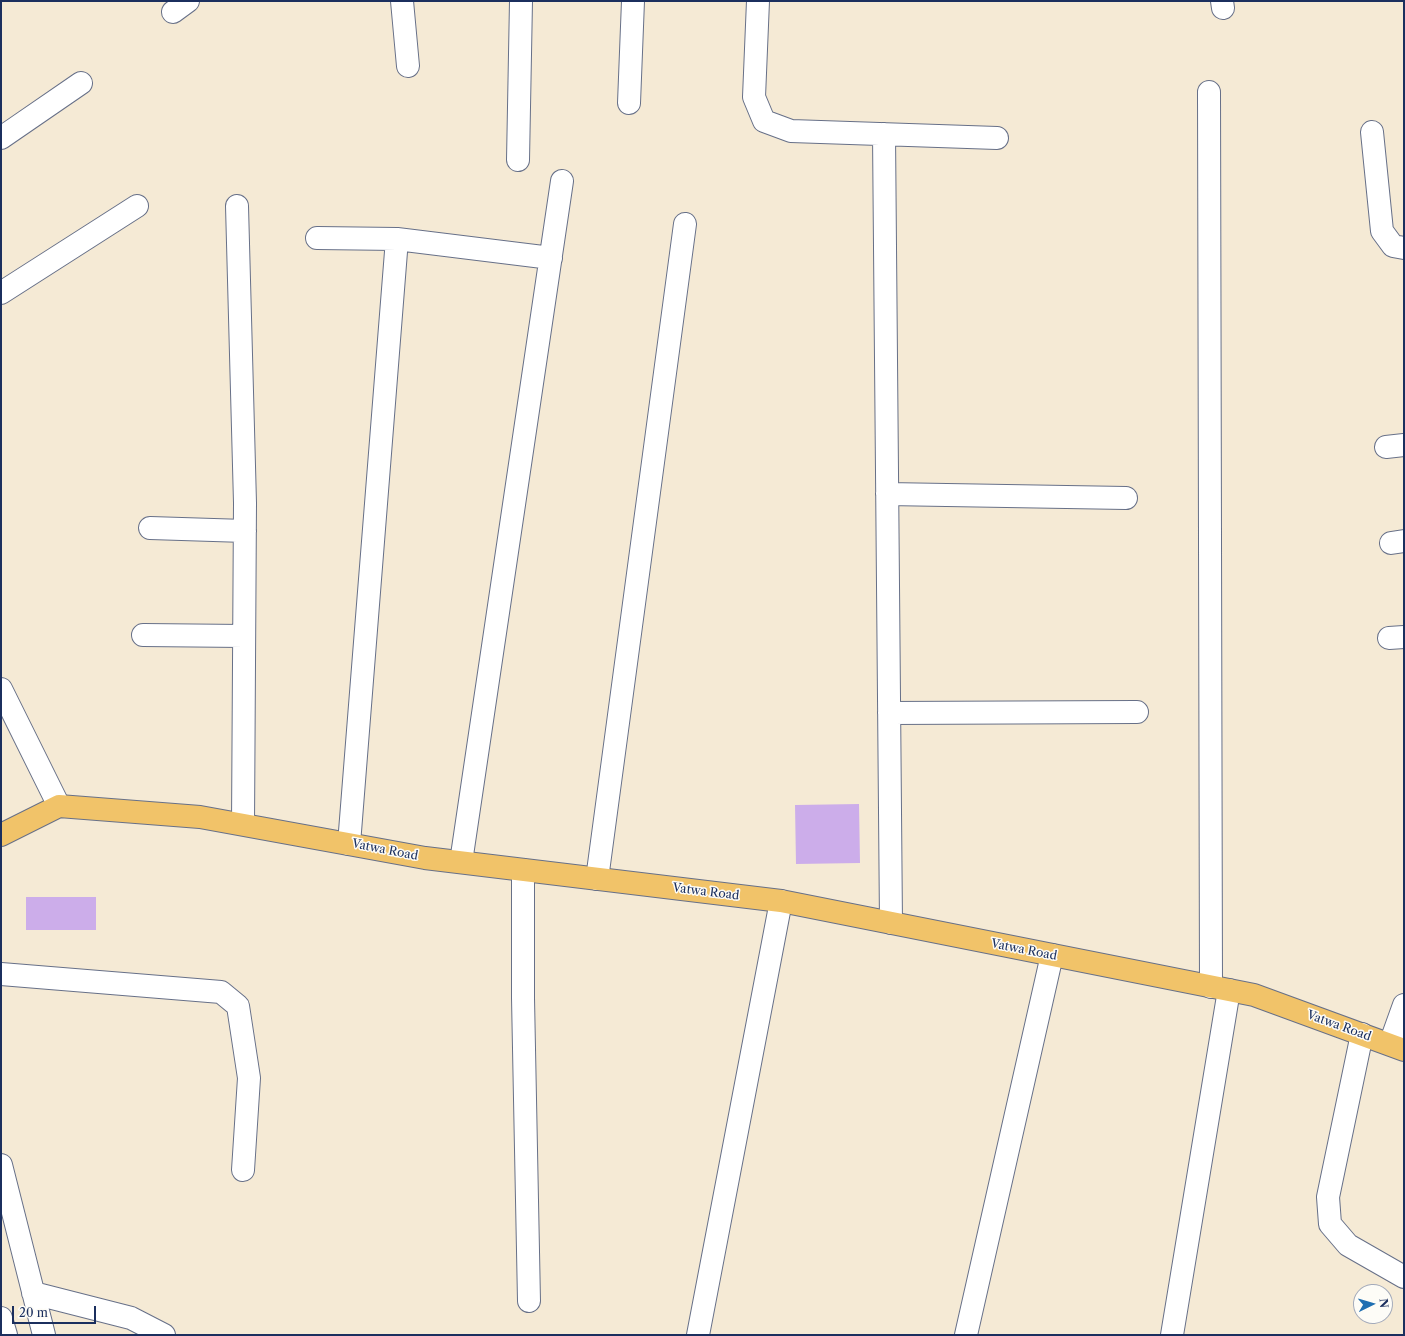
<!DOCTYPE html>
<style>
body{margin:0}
#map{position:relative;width:1405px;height:1336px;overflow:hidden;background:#f5ead5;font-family:"Libre Caslon Text",serif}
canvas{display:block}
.frame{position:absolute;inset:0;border:2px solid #1b2f5e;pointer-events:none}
.north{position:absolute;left:1353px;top:1284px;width:40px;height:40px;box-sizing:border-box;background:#fdfcf7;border:1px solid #a3aaba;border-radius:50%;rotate:85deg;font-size:11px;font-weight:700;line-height:16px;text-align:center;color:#1b2f5e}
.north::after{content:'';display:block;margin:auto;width:14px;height:18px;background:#1f6fb2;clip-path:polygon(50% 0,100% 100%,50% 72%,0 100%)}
.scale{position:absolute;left:12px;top:1306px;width:84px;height:18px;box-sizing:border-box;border:2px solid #1b2f5e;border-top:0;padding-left:5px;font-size:12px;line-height:14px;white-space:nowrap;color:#1b2f5e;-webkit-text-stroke:3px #fdfcf7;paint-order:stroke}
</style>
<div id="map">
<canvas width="1405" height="1336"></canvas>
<div class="frame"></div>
<div class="north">N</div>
<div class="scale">20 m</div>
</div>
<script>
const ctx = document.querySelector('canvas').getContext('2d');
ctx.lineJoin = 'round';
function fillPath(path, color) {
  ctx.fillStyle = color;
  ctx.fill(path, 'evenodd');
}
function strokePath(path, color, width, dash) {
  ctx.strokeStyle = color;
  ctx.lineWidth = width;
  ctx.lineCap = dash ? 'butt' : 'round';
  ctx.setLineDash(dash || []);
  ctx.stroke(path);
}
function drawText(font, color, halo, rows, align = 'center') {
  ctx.font = font + ' "Libre Caslon Text",serif';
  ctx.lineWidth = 3;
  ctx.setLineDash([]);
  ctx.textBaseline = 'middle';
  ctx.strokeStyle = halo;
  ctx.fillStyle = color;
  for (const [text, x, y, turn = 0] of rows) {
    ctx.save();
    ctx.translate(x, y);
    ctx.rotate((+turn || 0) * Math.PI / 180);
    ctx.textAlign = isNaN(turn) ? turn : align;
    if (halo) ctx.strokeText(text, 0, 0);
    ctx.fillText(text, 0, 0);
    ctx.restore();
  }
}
const building = new Path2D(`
 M859,804L860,863L796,864L795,805Z
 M26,897H96V930H26Z`);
const minor = new Path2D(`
 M402,1L408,66
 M758,1L754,97L764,121L791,131L997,138
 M1222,1L1223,8
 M173,12L188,1
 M1209,92L1211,987
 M629,103L633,1
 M1372,132L1382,231L1393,246L1404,248
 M884,134L891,923
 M1,138L81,83
 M518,160L521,1
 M237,206L245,503L243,824
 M317,238L397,239L551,258
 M1,293L137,206
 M1386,447L1404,445
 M887,494L1126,498
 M150,528L245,531
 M1391,543L1404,541
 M143,635L244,636
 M1389,638L1404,637
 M1,689L59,806
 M889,713L1137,712
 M349,844L397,239
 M461,862L562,181
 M523,870V998L529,1301
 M597,879L685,224
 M1,974L221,992L238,1006L249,1078L243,1170
 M1362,1034L1328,1197L1330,1224L1348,1245L1404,1277
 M1390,1044L1404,1005
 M1,1165L44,1335
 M33,1293L131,1318L164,1335
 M1,1318L6,1335
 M698,1335L781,901
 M966,1335L1052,955
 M1172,1335L1229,990`);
const major = new Path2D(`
 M1,835L59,806L200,817L425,858L781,901L1254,995L1404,1050`);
const streetNames = [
 ["Vatwa Road",385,850,11],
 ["Vatwa Road",706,892,7],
 ["Vatwa Road",1024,950,11],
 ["Vatwa Road",1339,1026,20]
];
fillPath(building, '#ccadea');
strokePath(minor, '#677088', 24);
strokePath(major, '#677088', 24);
strokePath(minor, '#fff', 22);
strokePath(major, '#f1c369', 22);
drawText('12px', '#1b2f5e', '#fdfcf7', streetNames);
</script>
